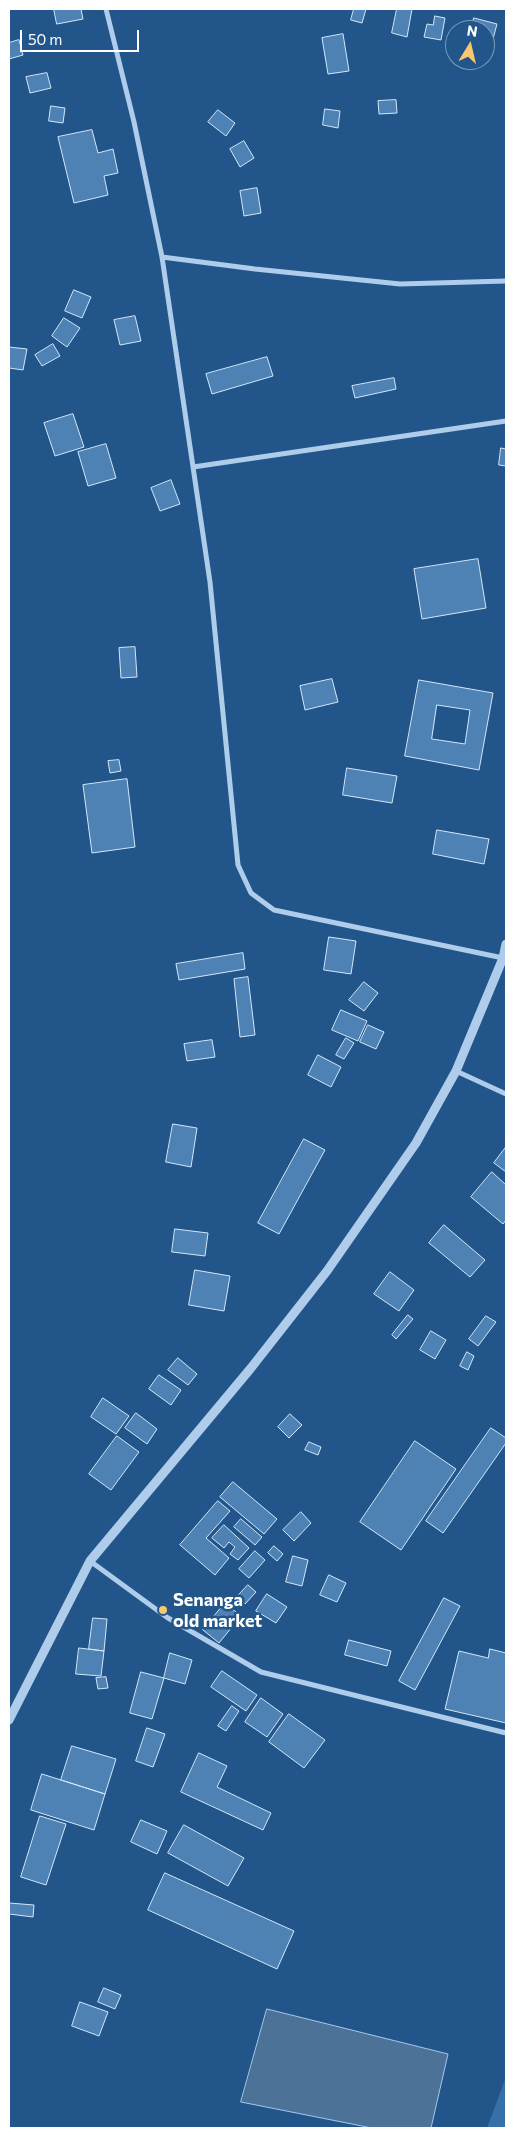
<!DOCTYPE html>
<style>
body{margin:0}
#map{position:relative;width:515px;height:2137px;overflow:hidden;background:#22568b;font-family:Commissioner,sans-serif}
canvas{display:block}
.frame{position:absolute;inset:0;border:10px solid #fff;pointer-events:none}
.north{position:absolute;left:445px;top:20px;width:50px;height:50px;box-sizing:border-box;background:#22568b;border:1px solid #7a9ab9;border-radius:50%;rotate:9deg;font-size:14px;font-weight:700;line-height:20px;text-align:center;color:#fff}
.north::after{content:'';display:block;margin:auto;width:18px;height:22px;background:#f7c871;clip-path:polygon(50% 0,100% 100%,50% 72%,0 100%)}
.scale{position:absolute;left:20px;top:30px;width:119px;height:22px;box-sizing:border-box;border:2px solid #fff;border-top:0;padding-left:6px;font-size:15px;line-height:18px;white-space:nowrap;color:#fff;-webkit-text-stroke:4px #22568b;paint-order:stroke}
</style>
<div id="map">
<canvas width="515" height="2137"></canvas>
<div class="frame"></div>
<div class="north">N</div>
<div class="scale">50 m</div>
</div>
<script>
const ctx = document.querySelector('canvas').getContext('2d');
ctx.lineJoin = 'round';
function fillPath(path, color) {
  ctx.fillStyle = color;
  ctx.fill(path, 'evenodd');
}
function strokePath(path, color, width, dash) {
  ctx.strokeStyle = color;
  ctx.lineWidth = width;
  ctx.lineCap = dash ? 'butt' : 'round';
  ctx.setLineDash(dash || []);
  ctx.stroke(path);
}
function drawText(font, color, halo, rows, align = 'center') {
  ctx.font = font + ' Commissioner,sans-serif';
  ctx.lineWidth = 5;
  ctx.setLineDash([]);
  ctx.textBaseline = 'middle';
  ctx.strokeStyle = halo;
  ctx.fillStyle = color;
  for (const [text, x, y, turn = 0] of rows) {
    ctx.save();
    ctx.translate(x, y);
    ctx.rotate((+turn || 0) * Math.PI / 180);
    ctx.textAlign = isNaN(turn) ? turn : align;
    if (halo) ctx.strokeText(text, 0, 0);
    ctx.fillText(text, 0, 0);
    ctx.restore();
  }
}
const green = new Path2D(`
 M506,2077V2128H487Z`);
const water = new Path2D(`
 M267,2009L448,2054L431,2128H372L241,2102Z`);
const building = new Path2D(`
 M54,9H81L83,19L57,24Z
 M354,9H366L362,23L351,20Z
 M397,9H412L407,37L392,33Z
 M435,16L445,18L441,40L424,37L427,24L433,25Z
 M474,18L497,24L493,39L485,37V30H471Z
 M343,34L349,71L328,74L322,38Z
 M19,40L23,55L9,59V43Z
 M47,73L51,88L30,93L26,77Z
 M396,100L397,113L379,114L378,101Z
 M51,106L65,108L63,123L49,121Z
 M325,109L340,111L338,128L323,125Z
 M218,110L235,123L226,136L208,122Z
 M92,130L98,153L113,149L118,173L104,176L108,195L74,203L58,137Z
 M244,141L254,158L240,167L230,149Z
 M257,188L261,213L244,216L240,191Z
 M74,290L91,297L82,318L65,311Z
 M135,316L141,341L120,345L114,320Z
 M64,318L80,328L67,347L52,336Z
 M53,344L60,356L42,366L35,355Z
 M9,347L27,349L23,370L9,368Z
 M267,357L273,376L212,394L206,374Z
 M394,378L396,389L355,398L352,386Z
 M73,414L84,447L55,456L44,423Z
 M106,444L116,478L88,486L78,452Z
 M501,448L506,449V466L499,465Z
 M171,480L180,504L160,511L151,488Z
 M478,559L486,608L422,619L414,569Z
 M135,647L137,677L121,678L119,648Z
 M332,679L338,702L305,710L300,686Z
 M419,680L493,693L479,770L405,756ZM437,705L470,710L465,744L432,739Z
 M119,760L121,771L110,773L108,761Z
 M347,768L397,776L392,803L343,795Z
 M127,779L135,847L92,853L83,785Z
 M437,830L489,839L484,864L433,854Z
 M329,937L356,941L351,974L324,970Z
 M243,953L245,969L179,980L176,964Z
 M248,977L255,1035L240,1037L234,979Z
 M364,982L378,993L364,1011L349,1000Z
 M341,1010L367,1021L358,1041L332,1030Z
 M368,1025L384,1032L376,1049L360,1042Z
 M346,1038L354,1043L344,1059L336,1055Z
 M212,1040L215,1057L187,1061L184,1044Z
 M318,1055L341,1067L331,1087L308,1075Z
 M173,1124L197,1128L191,1167L166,1162Z
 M304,1139L325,1150L279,1234L258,1223Z
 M506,1147V1172L494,1163Z
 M492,1172L506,1185V1220L503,1224L471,1197Z
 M444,1225L485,1260L470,1277L429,1243Z
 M175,1229L208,1233L205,1256L172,1252Z
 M195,1270L230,1276L224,1311L189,1305Z
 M390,1272L414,1290L399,1311L374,1294Z
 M408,1315L413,1319L396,1339L392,1335Z
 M486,1316L496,1322L478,1346L469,1339Z
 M431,1331L446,1340L435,1359L420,1350Z
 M467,1352L474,1356L468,1370L460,1366Z
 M178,1358L197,1374L188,1385L168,1370Z
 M159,1375L181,1390L171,1405L149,1389Z
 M103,1398L129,1416L116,1434L91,1417Z
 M136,1413L157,1429L147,1444L125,1428Z
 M290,1414L302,1425L289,1438L278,1427Z
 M491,1428L506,1438V1443L443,1533L426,1521Z
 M117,1436L139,1452L111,1490L89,1474Z
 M415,1441L456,1469L401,1550L360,1522Z
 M309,1442L321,1447L318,1455L305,1450Z
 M233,1482L277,1519L264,1534L220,1497Z
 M218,1501L230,1511L206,1538L229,1558L215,1575L180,1545Z
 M301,1512L311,1523L294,1541L283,1530Z
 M241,1519L262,1537L255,1545L234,1527Z
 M224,1525L249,1548L238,1560L230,1554L235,1547L229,1542L224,1548L212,1538Z
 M274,1546L283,1554L277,1561L268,1553Z
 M255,1551L265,1560L249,1578L239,1569Z
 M293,1556L308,1560L302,1586L286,1582Z
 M329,1575L346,1583L337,1602L320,1595Z
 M248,1585L256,1592L245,1604L237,1597Z
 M267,1594L287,1607L276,1623L256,1611Z
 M444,1598L460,1606L415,1690L399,1681Z
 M225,1603L241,1616L219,1643L203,1630Z
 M93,1618L107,1619L104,1651L89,1649Z
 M349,1640L391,1651L387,1666L345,1655Z
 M79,1648L104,1651L101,1676L76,1674Z
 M490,1649L506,1653V1651V1723L445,1709L459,1651L488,1658Z
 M170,1653L192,1660L185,1684L164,1678Z
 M222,1671L257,1695L246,1711L211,1687Z
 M141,1672L164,1678L152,1719L130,1713Z
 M106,1677L108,1688L98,1689L96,1678Z
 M261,1698L283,1714L267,1737L245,1722Z
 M232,1706L239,1711L226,1731L218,1726Z
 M289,1714L325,1740L304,1768L269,1742Z
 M147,1728L165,1734L153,1767L136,1761Z
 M72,1746L116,1759L105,1794L61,1780Z
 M199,1753L227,1766L217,1787L271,1813L263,1830L181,1792Z
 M42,1774L105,1794L94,1830L31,1810Z
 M40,1816L66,1824L46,1885L21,1877Z
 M141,1820L167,1831L157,1854L131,1842Z
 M184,1825L244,1858L228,1886L168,1853Z
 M165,1873L294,1931L277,1969L148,1910Z
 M9,1903L34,1905L33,1917L9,1914Z
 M104,1988L121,1995L115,2009L98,2002Z
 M80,2002L108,2012L99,2036L72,2026Z`);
const minor = new Path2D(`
 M106,9L134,122L162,257L210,582L238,865L251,893L274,910L503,958
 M162,257L255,269L400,284L506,281
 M193,467L506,421
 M456,1071L506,1094
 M90,1561L168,1618L261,1672L506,1733`);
const tertiary = new Path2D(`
 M9,1720L90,1561L251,1368L327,1271L416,1143L456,1071L503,958L506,944`);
const markers = [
 [163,1610,5,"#f7c871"]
];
const poiNames = [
 ["Senanga",173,1600],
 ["old market",173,1621]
];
fillPath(green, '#3670a8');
fillPath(water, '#4d7298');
strokePath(water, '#a3c9ec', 1);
fillPath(building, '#4f82b4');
strokePath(building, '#d3e6f8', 1);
strokePath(minor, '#afcdeb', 5);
strokePath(tertiary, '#afcdeb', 9);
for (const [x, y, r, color] of markers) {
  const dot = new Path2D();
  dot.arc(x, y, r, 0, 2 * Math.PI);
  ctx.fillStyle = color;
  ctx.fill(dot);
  strokePath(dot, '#22568b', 2);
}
drawText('bold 18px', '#fff', '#22568b', poiNames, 'left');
</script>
